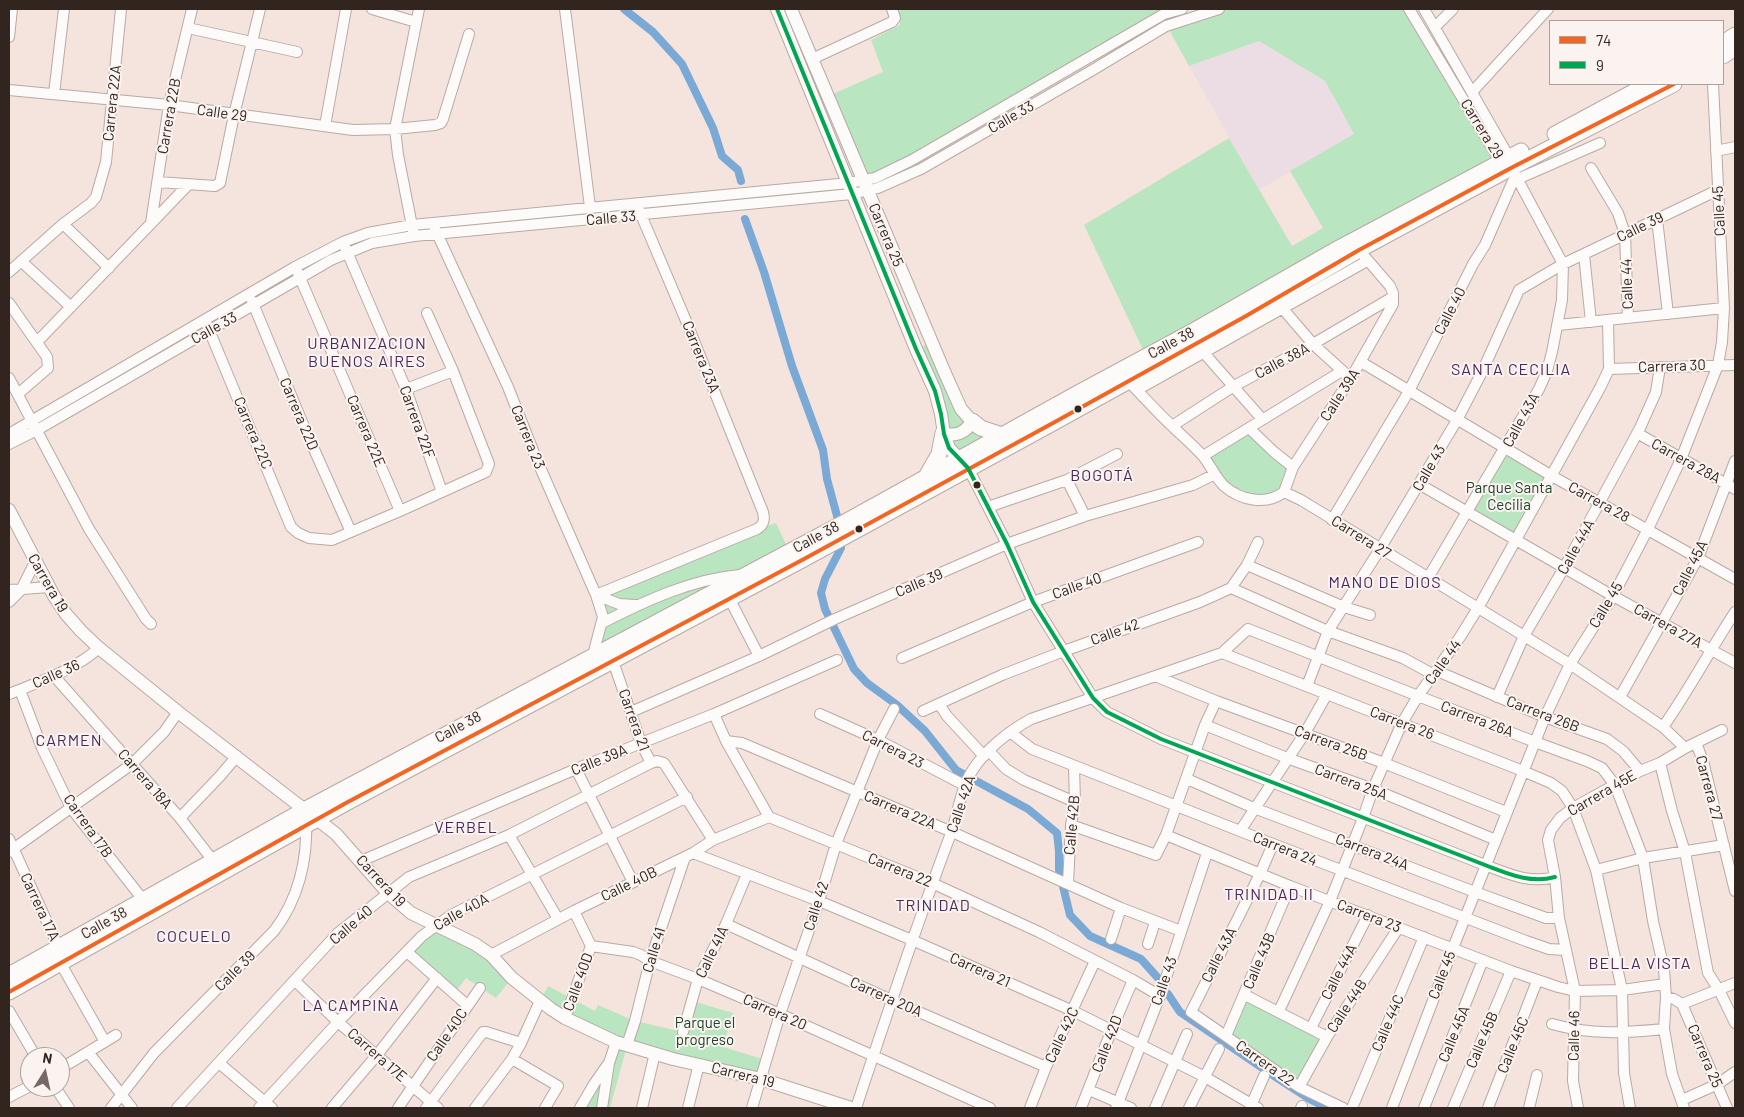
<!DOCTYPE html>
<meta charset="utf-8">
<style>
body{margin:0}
#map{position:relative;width:1744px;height:1117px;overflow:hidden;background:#f4e4dd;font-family:Barlow,sans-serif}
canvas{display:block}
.frame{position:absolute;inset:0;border:10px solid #32251f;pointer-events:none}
.legend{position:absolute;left:1549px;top:20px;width:175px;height:65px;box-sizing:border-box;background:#faf3ef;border:1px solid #aaa19c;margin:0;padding:6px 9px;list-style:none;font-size:15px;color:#32251f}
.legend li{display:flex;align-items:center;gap:10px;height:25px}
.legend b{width:25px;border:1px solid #aaa19c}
.north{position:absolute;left:20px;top:1047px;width:50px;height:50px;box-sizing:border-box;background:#faf3ef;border:1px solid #aaa19c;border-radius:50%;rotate:10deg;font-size:14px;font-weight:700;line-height:20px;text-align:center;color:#32251f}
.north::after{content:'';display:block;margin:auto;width:18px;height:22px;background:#766862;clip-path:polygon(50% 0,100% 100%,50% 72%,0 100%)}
</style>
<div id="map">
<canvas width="1744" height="1117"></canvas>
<div class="frame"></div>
<ul class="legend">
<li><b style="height:6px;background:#f26522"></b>74</li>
<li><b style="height:6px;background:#00a651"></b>9</li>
</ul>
<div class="north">N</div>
</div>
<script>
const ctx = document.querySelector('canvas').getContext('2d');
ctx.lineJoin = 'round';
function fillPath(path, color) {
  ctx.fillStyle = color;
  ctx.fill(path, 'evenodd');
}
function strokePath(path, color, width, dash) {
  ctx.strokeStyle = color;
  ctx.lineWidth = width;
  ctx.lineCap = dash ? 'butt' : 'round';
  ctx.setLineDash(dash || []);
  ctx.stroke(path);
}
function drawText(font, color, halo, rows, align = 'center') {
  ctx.font = font + ' Barlow,sans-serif';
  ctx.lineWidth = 4;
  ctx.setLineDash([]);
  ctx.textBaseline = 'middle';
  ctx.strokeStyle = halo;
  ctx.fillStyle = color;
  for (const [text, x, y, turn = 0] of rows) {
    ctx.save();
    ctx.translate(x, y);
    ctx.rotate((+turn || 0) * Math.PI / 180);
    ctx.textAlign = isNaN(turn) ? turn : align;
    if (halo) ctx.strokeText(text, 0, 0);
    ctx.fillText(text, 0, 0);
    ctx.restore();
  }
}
const education = new Path2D(`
 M1259,41L1325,81L1354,134L1259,190L1189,66Z`);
const green = new Path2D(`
 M899,9H1182L912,160L862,181L828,99L835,93L883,72L871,40L900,25Z
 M1219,9H1409L1500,161L1146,356L1084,225L1229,138L1292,246L1323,228L1290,171L1354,134L1325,81L1259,41L1189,66L1167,26Z
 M932,342L985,444L955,461L916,349Z
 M1249,428L1293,467L1277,497L1235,494L1203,456Z
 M1505,448L1552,476L1516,540L1468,512Z
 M776,523L789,551L593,655L602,623L596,595L757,529Z
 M435,925L451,932L512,978L496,998L466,978L454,994L407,952Z
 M548,986L595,1011L598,1005L635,1021L683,1032L692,1001L733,1013L723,1047L766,1060L761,1079L627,1046L610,1108H580L616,1042L540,1001Z
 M1245,995L1327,1037L1299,1087L1226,1036Z`);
const canal = new Path2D(`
 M624,9L653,32L682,64L713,128L722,156L738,170L741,181
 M745,219L764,272L792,366L823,450L827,479L840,527
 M841,539V548L825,579L821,593L825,609L854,669L867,683L897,705L925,731L956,770L1028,809L1057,833L1059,851V870L1070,915L1090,936L1141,959L1158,978
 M1168,994L1180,1012L1277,1078L1311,1100L1328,1108`);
const minor = new Path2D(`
 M372,9L416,22
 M565,9L590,207
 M1409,9L1500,161L1511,168L1518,180L1563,264L1562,300L1552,352L1547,371L1539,389L1428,578
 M1424,9L1509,157L1510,162
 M1435,27L1453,9
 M188,28L297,52
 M9,37L12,9
 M812,59L892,22L895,18L892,9
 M9,90L169,105L353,130L395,129L435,125L441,123L443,119L469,34
 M1473,91L1548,9
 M54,94L64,9
 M325,126L346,9
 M1716,151L1735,147
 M1591,168L1618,213L1625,234L1628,318
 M158,182L215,186L220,183L234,115L260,9
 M1657,219L1668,314
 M151,223L169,105L192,9
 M63,224L109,268
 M435,229L508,387L536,458L596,595L603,617L593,655
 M413,231L398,155L395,129L419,9
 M345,247L406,389L442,492
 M1584,254L1591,322
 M21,261L71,307
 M9,272L63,224L91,203L96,197L106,162L121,9
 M298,273L400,511
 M252,301L305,429L351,532
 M9,303L47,357L48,368L18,394
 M1283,309L1313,344L1347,375
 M207,325L291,527L298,533L309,538L332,540L400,511L486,472L489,464L453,371L427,313
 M1558,325L1724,308
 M37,342L187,186
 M1204,353L1262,419
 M1361,362L1552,476L1735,579
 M1609,369L1735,365
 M9,378L89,529L146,619L151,624
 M1128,381C1142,395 1156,411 1171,425C1181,435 1192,444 1202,455C1210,464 1215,477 1224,486C1240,500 1266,506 1284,492L1301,500L1570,664L1663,727L1685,748
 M406,389L453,371
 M1137,390L1367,261
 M1172,426L1234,386L1313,344L1393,297
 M1249,428L1274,452L1293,467
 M1637,433L1735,489
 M9,434L295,267L343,242L368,233L412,225L849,183L875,178L912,160L1164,14L1182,9
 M9,444L37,430L331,260L372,243L414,236L852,194L878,188L921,169L1091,71L1166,26L1219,9
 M1203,456L1342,371
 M968,468L1007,544L1033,602L1093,698L1107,712L1161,739L1485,865C1509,874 1530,884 1555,877
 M1067,480L1085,516
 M1419,484L1613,596L1735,663
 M1284,492L1293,467L1351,378L1393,304V293L1390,286L1359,250
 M988,507L1067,480L1117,454
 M1332,520L1409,391L1473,264L1485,245L1513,181L1600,143
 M1247,565L1344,607L1370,615
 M1231,588L1328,631L1403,658L1434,675
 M9,590L49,587
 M596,595L757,529C764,525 765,520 763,512L684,316L639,210
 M596,595L619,604L636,605
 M729,598L759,656
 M9,602L21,590L35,562
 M602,623C645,601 692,579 740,575
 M1222,653L1523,771L1551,783L1562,791L1573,808L1596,870L1622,990L1624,1073L1630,1108
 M902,658L1033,602L1198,542
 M613,661L641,743L651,763L657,761L664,763L713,840
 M1437,671L1545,717L1607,739L1623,751L1640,771
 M54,676L180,818L214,862
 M1155,676L1216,701L1384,763L1506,812
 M1307,686L1328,631L1380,549L1457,420L1482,372L1519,290L1563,264L1718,190
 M20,690L42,748L71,808L144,901
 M9,694C41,681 73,671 99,648
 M1497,697L1524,636L1564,568L1640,428L1656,392L1660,367
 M1620,697L1698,558L1735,461
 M939,704L947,716L984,756
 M923,711L1002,675L1064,651L1200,602L1231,588L1247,565L1258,542
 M631,712L759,656L835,619L1007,544L1085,516L1193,485L1215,474
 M714,714L726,741L769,817L932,883L1039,932L1133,980L1160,996
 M820,714L878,740L966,786
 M1205,725L1287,758L1373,789L1496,840
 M1663,727C1689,690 1710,650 1735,612
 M1010,732L1032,749L1273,844L1526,941L1549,949L1566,950
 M726,741L742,743L952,832L1121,908L1181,931
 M1696,743L1703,761L1735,891
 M989,751L1006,769L1024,780L1075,802
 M1660,763L1672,811L1685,852L1708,973L1719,990L1735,1023
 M576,769L633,882
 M1187,779L1254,808L1475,892L1546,918H1559
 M180,818L220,776L237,756
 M1071,825L1156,855L1166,835L1205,725L1216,701
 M1240,831L1305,733L1327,694
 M509,835L558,919
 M1166,835L1290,886L1511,971L1558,987L1575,991L1622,990L1665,984
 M9,839L59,948
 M1273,844L1260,874L1191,1012L1299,1087L1343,1108
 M9,852L132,764L164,732L178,712
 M693,853L819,901L912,940L1073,1011L1205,1077L1258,1108
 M361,861L576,769L714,714L837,660
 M1596,870L1643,858L1724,845
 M1068,883L1071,825L1075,802L1074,767
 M574,911L591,946L633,952L641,955L650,961L698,979L780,1014L990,1108
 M726,924L891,1000L1046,1067
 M1111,939L1121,908
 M1148,944L1155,922
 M407,952L467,1005
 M491,955L574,911L693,853L713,840L769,817
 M61,964L105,1042
 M295,981L338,1022L438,1108
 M1245,995L1327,1037
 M1666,997L1674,999L1682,1004L1727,1108
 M1682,1004L1735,983
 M9,1011L36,1057
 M1279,1011L1330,901L1363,818L1373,789L1402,723L1418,696L1460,637L1478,608L1600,388L1609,369L1608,320
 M565,1018L591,946
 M1552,1024C1591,1035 1624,1033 1664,1029
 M1311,1028L1368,915
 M683,1032L698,979L726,924L747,874
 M1226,1036L1290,886
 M627,1045L635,1021L650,961L685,857
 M88,1052L132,1108
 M512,1059L558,1086L545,1108
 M219,1063L272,1108
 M60,1069L116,1035
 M55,1087L69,1108
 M1299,1087L1327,1037L1399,927
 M1089,1090L1131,1108
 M9,1097L30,1086
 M1682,1100L1718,1084L1735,1072
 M111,1108L154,1053L274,931C298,900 308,860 306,820
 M177,1108L338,933L409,877L509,835L651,763
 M259,1108L338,1022L422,936L451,915L687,797
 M332,1108L377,1055L437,978
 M398,1108L480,988
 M426,1108L483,1032H486L521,1043
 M475,1108L512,1059L521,1043L540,1001
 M580,1108L594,1084L608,1064
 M602,1108L609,1063L616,1042
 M642,1108L655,1053
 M688,1108L699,1064
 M752,1108L780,1014L819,901L836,844L878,740L894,709
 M856,1108C886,1017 916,926 950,836C958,815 960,790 972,771C985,750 1009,731 1031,719L1222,653L1248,629L1535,742L1587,761L1602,768L1615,785L1643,858L1653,921L1664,969L1666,997L1664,1029L1672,1074L1684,1108
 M1030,1108L1046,1067L1095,961
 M1081,1108L1112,1029L1133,980
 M1116,1108L1160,996L1207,853
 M1155,1108L1187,1034
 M1189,1108L1219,1049
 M1250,1108L1264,1076
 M1301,1108L1302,1106
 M1352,1108L1424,937
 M1392,1108L1453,948L1545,717L1570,664L1613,596L1648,529L1681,459L1718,365L1722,342L1724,308L1713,84
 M1424,1108L1483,960
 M1453,1108L1511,971
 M1488,1108L1537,981
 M1529,1108L1537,1075
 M1578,1108L1573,1081L1575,991L1559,918L1555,877L1548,840L1551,830L1560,818L1573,808L1640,771L1660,763L1685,748L1722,730`);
const major = new Path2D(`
 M777,9L916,349L935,391L941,414L944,434L949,448L965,465
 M791,9L944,371L961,409L977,427
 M943,433C955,437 966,433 972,421
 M9,510L54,596L66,614L81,631L99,648L178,712L336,834L388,893L411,913L475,944L491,955L512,978L551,1009L565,1018L616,1042L673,1059L761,1079L851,1108`);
const highway = new Path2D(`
 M1723,43L1735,35
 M1723,56L1735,48
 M1555,134L1648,84
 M972,421L981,428L1002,435
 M927,475L939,454L943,433
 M9,975L306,809L845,522L1078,393L1195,330L1339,248L1521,151
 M9,992L346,803L804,559L1053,423L1246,316L1359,250L1511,168L1674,84`);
const bus1 = new Path2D(`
 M9,992L346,803L804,559L1053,423L1246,316L1359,250L1511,168L1674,84`);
const bus2 = new Path2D(`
 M777,9L916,349L935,391L941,414L944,434L949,448L968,468L1007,544L1033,602L1093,698L1107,712L1161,739L1485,865C1509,874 1530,884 1555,877`);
const markers = [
 [1078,409,4.5,"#32251f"],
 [977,485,4.5,"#32251f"],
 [859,529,4.5,"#32251f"]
];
const streetNames = [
 ["Carrera 22A",112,103,-84],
 ["Calle 29",222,113,8],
 ["Carrera 22B",169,116,-80],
 ["Calle 33",1011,117,-30],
 ["Carrera 29",1482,129,58],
 ["Calle 45",1719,211,-93],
 ["Calle 33",611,218,-5],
 ["Calle 39",1640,227,-26],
 ["Carrera 25",886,235,67],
 ["Calle 44",1627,284,-92],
 ["Calle 40",1450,311,-63],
 ["Calle 33",214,328,-29],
 ["Calle 38",1171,343,-28],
 ["Carrera 23A",701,357,68],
 ["Calle 38A",1282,361,-28],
 ["Carrera 30",1672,366,-2],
 ["Calle 39A",1340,395,-57],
 ["Carrera 22D",299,414,67],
 ["Calle 43A",1521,420,-61],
 ["Carrera 22F",417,422,70],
 ["Carrera 22E",366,431,67],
 ["Carrera 22C",253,433,67],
 ["Carrera 23",528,437,68],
 ["Carrera 28A",1686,461,29],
 ["Calle 43",1429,468,-60],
 ["Carrera 28",1599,502,29],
 ["Calle 38",816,537,-28],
 ["Carrera 27",1361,537,32],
 ["Calle 44A",1576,547,-61],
 ["Calle 45A",1690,568,-63],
 ["Carrera 19",48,583,60],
 ["Calle 39",919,583,-23],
 ["Calle 40",1077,586,-20],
 ["Calle 45",1606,605,-59],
 ["Carrera 27A",1668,626,29],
 ["Calle 42",1115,632,-20],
 ["Calle 44",1443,662,-55],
 ["Calle 36",56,674,-24],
 ["Carrera 26B",1543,714,21],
 ["Carrera 26A",1477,719,21],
 ["Carrera 21",634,720,70],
 ["Carrera 26",1402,723,21],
 ["Calle 38",458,727,-28],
 ["Carrera 25B",1331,743,20],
 ["Carrera 23",893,749,27],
 ["Calle 39A",599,760,-22],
 ["Carrera 18A",145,779,49],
 ["Carrera 25A",1351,782,21],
 ["Carrera 27",1709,788,75],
 ["Carrera 45E",1602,793,-30],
 ["Calle 42A",961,804,-71],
 ["Carrera 22A",900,810,23],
 ["Calle 42B",1072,825,-85],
 ["Carrera 17B",88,826,55],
 ["Carrera 24",1285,849,22],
 ["Carrera 24A",1372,852,21],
 ["Carrera 22",900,870,22],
 ["Carrera 19",381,881,47],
 ["Calle 40B",629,884,-26],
 ["Calle 42",816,906,-72],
 ["Carrera 17A",40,907,65],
 ["Calle 40A",461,912,-29],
 ["Carrera 23",1369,916,21],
 ["Calle 38",104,923,-29],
 ["Calle 40",351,925,-41],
 ["Calle 41",654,950,-73],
 ["Calle 41A",712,952,-64],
 ["Calle 43A",1219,955,-63],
 ["Calle 43B",1259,961,-67],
 ["Carrera 21",980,970,24],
 ["Calle 39",235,971,-45],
 ["Calle 44A",1339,972,-63],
 ["Calle 45",1442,975,-69],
 ["Calle 43",1164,981,-71],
 ["Calle 40D",578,982,-70],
 ["Carrera 20A",886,997,24],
 ["Calle 44B",1347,1006,-57],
 ["Carrera 20",775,1012,24],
 ["Calle 44C",1388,1023,-67],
 ["Calle 45A",1454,1034,-68],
 ["Calle 40C",447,1035,-56],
 ["Calle 42C",1062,1035,-65],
 ["Calle 46",1574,1036,-89],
 ["Calle 45B",1482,1040,-67],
 ["Calle 42D",1107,1044,-69],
 ["Calle 45C",1513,1045,-68],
 ["Carrera 17E",377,1055,41],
 ["Carrera 25",1705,1056,67],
 ["Carrera 22",1265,1063,35],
 ["Carrera 19",743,1075,14]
];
const parkNames = [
 ["Parque Santa",1509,488],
 ["Cecilia",1509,505],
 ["Parque el",705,1023],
 ["progreso",705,1040]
];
const neighbourhoodNames = [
 ["URBANIZACION",367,344],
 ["BUENOS AIRES",367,362],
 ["SANTA CECILIA",1511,370],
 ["BOGOTÁ",1102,476],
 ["MANO DE DIOS",1385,583],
 ["CARMEN",69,741],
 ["VERBEL",466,828],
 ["TRINIDAD II",1269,895],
 ["TRINIDAD",933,906],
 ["COCUELO",194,937],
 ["BELLA VISTA",1640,964],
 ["LA CAMPIÑA",351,1006]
];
fillPath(education, '#ecdde5');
fillPath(green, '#b9e5c1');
strokePath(canal, '#7aa9d5', 8);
strokePath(minor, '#b8aaa4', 12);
strokePath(major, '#b8aaa4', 14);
strokePath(highway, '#b8aaa4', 17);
strokePath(minor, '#fdfbfa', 10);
strokePath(major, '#fdfbfa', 12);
strokePath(highway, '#fdfbfa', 15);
strokePath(bus1, '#f26522', 4);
strokePath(bus2, '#00a651', 4);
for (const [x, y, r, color] of markers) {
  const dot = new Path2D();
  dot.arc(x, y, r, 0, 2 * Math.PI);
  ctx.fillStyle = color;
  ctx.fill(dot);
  strokePath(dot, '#faf3ef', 2);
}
drawText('15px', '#32251f', '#faf3ef', streetNames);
drawText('15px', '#1c442c', '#faf3ef', parkNames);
ctx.letterSpacing = '1px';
drawText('16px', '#492860', '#faf3ef', neighbourhoodNames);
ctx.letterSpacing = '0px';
</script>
